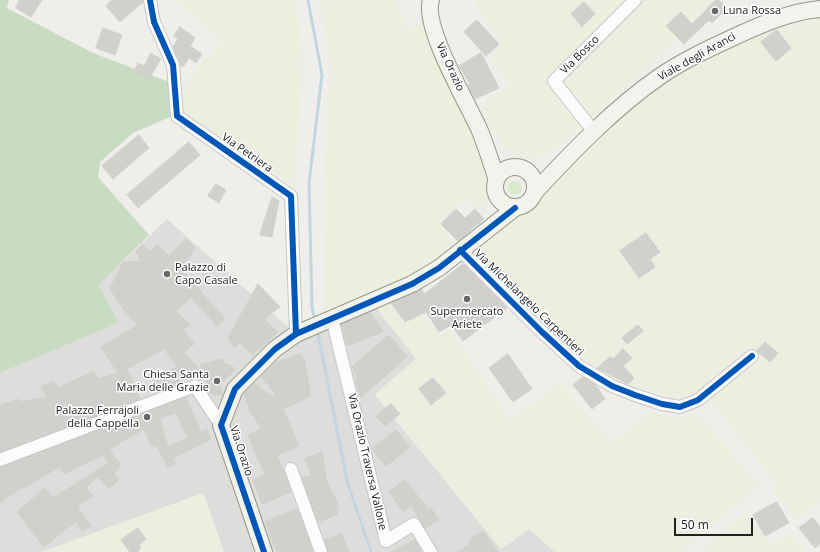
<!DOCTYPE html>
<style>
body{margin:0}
#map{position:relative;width:820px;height:552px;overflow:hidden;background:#efeeeb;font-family:"Open Sans",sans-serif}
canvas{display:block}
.scale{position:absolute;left:674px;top:518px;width:79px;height:18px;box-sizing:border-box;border:2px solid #212121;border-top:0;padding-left:5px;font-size:12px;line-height:14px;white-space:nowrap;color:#212121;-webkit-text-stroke:3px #fff;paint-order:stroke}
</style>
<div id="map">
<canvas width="820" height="552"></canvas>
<div class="scale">50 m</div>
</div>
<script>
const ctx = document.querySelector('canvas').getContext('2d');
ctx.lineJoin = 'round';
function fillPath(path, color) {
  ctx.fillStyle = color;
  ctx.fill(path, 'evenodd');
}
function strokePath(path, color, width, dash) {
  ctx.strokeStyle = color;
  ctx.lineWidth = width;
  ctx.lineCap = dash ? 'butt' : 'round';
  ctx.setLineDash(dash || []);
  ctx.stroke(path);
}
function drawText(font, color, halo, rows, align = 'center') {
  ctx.font = font + ' "Open Sans",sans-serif';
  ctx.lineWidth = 3;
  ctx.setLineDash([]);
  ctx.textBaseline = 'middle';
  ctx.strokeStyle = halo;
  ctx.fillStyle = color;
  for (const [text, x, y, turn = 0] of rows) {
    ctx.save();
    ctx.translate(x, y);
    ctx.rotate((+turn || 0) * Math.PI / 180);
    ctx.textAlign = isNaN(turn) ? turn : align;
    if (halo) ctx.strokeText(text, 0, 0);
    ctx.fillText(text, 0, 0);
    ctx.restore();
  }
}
const residential = new Path2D(`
 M167,219L296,334L375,306L416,359L375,395L501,549L529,529L555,552H224L203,493L42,552H0V373L119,323L99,285Z`);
const farmland = new Path2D(`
 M175,0H296L303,59L295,187L180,111L188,78L221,42L237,55Z
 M319,0H396L407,29L426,21L487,171L489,192L485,214L468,198L439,221L457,245L410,280L362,299L333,309L324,310L323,180L330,66Z
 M477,0H722L566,141L544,156L528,159L513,153L501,145L480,107L509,86L489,58L502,43L475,7Z
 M820,18V502L797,520L772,491L777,486L709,399H677L633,386L588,362L472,255L534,204L554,176L604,132L659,88L702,62L749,38Z
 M389,302L405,323L424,314L439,336L449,329L511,419L560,383L612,443L650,412L681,418L696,412L760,485L682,552H555L529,529L501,549L375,394L416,359L375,306Z
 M203,493L224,552H42Z
 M746,512L770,542L792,535L806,552H699Z`);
const grass = new Path2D(`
 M508 188a7 7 0 1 1 14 0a7 7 0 1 1-14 0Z`);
const forest = new Path2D(`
 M0,0H9L7,8L93,53L169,82L170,117L133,133L100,162L98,177L149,235L99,285L119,323L0,373Z`);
const stream = new Path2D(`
 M308,0L322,75L309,183L312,308L315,320
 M317,329L347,481L371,552`);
const building = new Path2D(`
 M20,0H42L31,17L16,8Z
 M112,0H143V2L120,22L106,6Z
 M716,0H719L727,8L712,23L709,20L684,44L666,26L681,12L692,24Z
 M584,2L595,14L582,27L571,14Z
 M477,20L499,44L486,56L464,32Z
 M180,27L195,38L190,46L202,54L196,63L189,58L183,67L180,65L173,47L178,39L174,36Z
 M103,28L122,35L115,55L96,48Z
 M777,30L791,48L776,61L761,42Z
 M151,53L161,59L149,79L134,71L138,63L144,66Z
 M481,53L499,88L475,99L468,85L470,84L459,66Z
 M139,135L149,148L113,179L102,166Z
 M189,142L200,155L138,208L127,195Z
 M216,184L226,190L219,203L208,196Z
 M272,197L279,201L272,237L260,235Z
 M456,209L465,218L475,209L484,219L458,241L441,224Z
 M646,233L660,252L650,259L655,267L639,278L620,251Z
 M186,239L195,248L191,251L193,253L180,268L225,319L217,326L191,297L176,311L190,325L183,330L194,344L184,352L200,370L179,380L180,384L160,391L153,379L178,367L164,349L127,369L140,399L0,452V405L19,399L20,402L47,397L41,386L54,381L58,388L94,371L98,379L118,373L101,347L138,325L125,311L110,289L123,262L141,261L136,252L142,244L151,252L157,244L169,256Z
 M463,264L507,308L463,341L451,325L439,332L426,312L405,322L391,303L422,289L424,294Z
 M258,284L280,307L264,319L278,332L252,355L240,342L235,347L228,339Z
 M370,312L383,331L348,346L341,325Z
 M638,325L643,331L627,344L622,338Z
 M389,335L407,357L361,397L355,380L357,377L352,367Z
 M765,342L778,353L770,362L757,351Z
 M623,349L632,358L623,366L634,378L628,384L597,368L610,357L613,359Z
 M299,354L304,358L311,396L283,409L299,446L277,455L291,492L262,504L253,480L265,475L248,435L261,429L253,414L251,415L244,394L254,383L272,397L275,393L261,377L275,363Z
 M508,354L532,389L513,402L489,368Z
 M223,359L224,364H229L234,368V371L220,385L222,394L213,396L212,392L210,394L201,365Z
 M583,377L595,384L605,399L592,409L573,385Z
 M433,378L446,393L431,405L419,389Z
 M186,397L201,432L207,429L211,439L173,458L176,463L168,467L156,445L152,447L144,429L121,442L109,450L121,465L114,474L119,480L109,488L97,477L86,488L93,496L77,506L91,526L82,531L76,521L44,547L17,512L45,488L53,498L108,463L103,455L64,474L59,467L24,488L23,486L0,503V467ZM176,413L188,438L168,447L160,419Z
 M391,404L400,414L385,426L376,416Z
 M396,430L410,447L386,466L372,449Z
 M322,452L327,482L339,506L336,507L338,514L318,522L302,478L311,475L305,459Z
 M405,480L429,510L431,508L439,520L425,528L411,506L403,511L389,492Z
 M777,502L789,523L765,536L753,515Z
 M297,509L313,552H277L265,522Z
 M813,518L820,527V544L815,548L799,528Z
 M138,528L146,539L139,545L141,548L137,552H130L121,540Z
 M483,531L498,552H458L470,544L469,541Z
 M342,534L349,552H328L325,540Z
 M415,540L422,552H392Z`);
const street = new Path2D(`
 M150,0L154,22L173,65L177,116L291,196L296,334
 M594,132L554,81L635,0
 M460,250L542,332L579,366L612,386L635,395L662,404L680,407L698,400L752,356
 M332,318L386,541L414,524L431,552
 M0,460L195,386L221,425
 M291,469L321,552`);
const secondary = new Path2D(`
 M431,0C422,26 468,104 480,131C486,146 491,162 496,177
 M495 187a20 20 0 1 1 40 0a20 20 0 1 1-40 0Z
 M534,193C572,152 613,109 659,77C682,61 708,49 734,37C762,24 789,12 820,9
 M264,552L221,425L235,389L275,349L296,334L412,284L439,268L515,208`);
const cycleway = new Path2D(`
 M150,0L154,22L173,65L177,116L291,196L296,334
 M460,250L542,332L579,366L612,386L635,395L662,404L680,407L698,400L752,356
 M264,552L221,425L235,389L275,349L296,334L412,284L439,268L515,208`);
const markers = [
 [715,11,4,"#696968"],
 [167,274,4,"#696968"],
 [467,299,4,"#696968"],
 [217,381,4,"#696968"],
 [147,417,4,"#696968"]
];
const poiNames = [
 ["Luna Rossa",723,11],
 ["Palazzo di",175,268],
 ["Capo Casale",175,281],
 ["Supermercato",467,312,"center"],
 ["Ariete",467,325,"center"],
 ["Chiesa Santa",209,375,"right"],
 ["Maria delle Grazie",209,388,"right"],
 ["Palazzo Ferrajoli",139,411,"right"],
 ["della Cappella",139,424,"right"]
];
const streetNames = [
 ["Via Bosco",580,55,-45],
 ["Viale degli Aranci",697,57,-29],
 ["Via Orazio",450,67,65],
 ["Via Petriera",247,153,35],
 ["Via Michelangelo Carpentieri",529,303,44],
 ["Via Orazio",241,451,72],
 ["Via Orazio Traversa Vallone",367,462,77]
];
fillPath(residential, '#dedddc');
fillPath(farmland, '#eceedf');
fillPath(grass, '#d9eacc');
fillPath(forest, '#c8dcc2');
strokePath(stream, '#c1d6e0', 3);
fillPath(building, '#d2d0cd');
strokePath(building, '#d2d0cc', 1);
strokePath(street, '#c6c6c4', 14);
strokePath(secondary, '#949883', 18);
strokePath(street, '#fdfcfc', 12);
strokePath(secondary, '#f2f3ed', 16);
strokePath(cycleway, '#0057b8', 6);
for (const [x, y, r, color] of markers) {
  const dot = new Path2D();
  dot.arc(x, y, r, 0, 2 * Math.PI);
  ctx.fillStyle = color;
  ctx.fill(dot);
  strokePath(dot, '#fff', 1.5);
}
drawText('11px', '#212121', '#fff', poiNames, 'left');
drawText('11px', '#212121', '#fff', streetNames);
</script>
